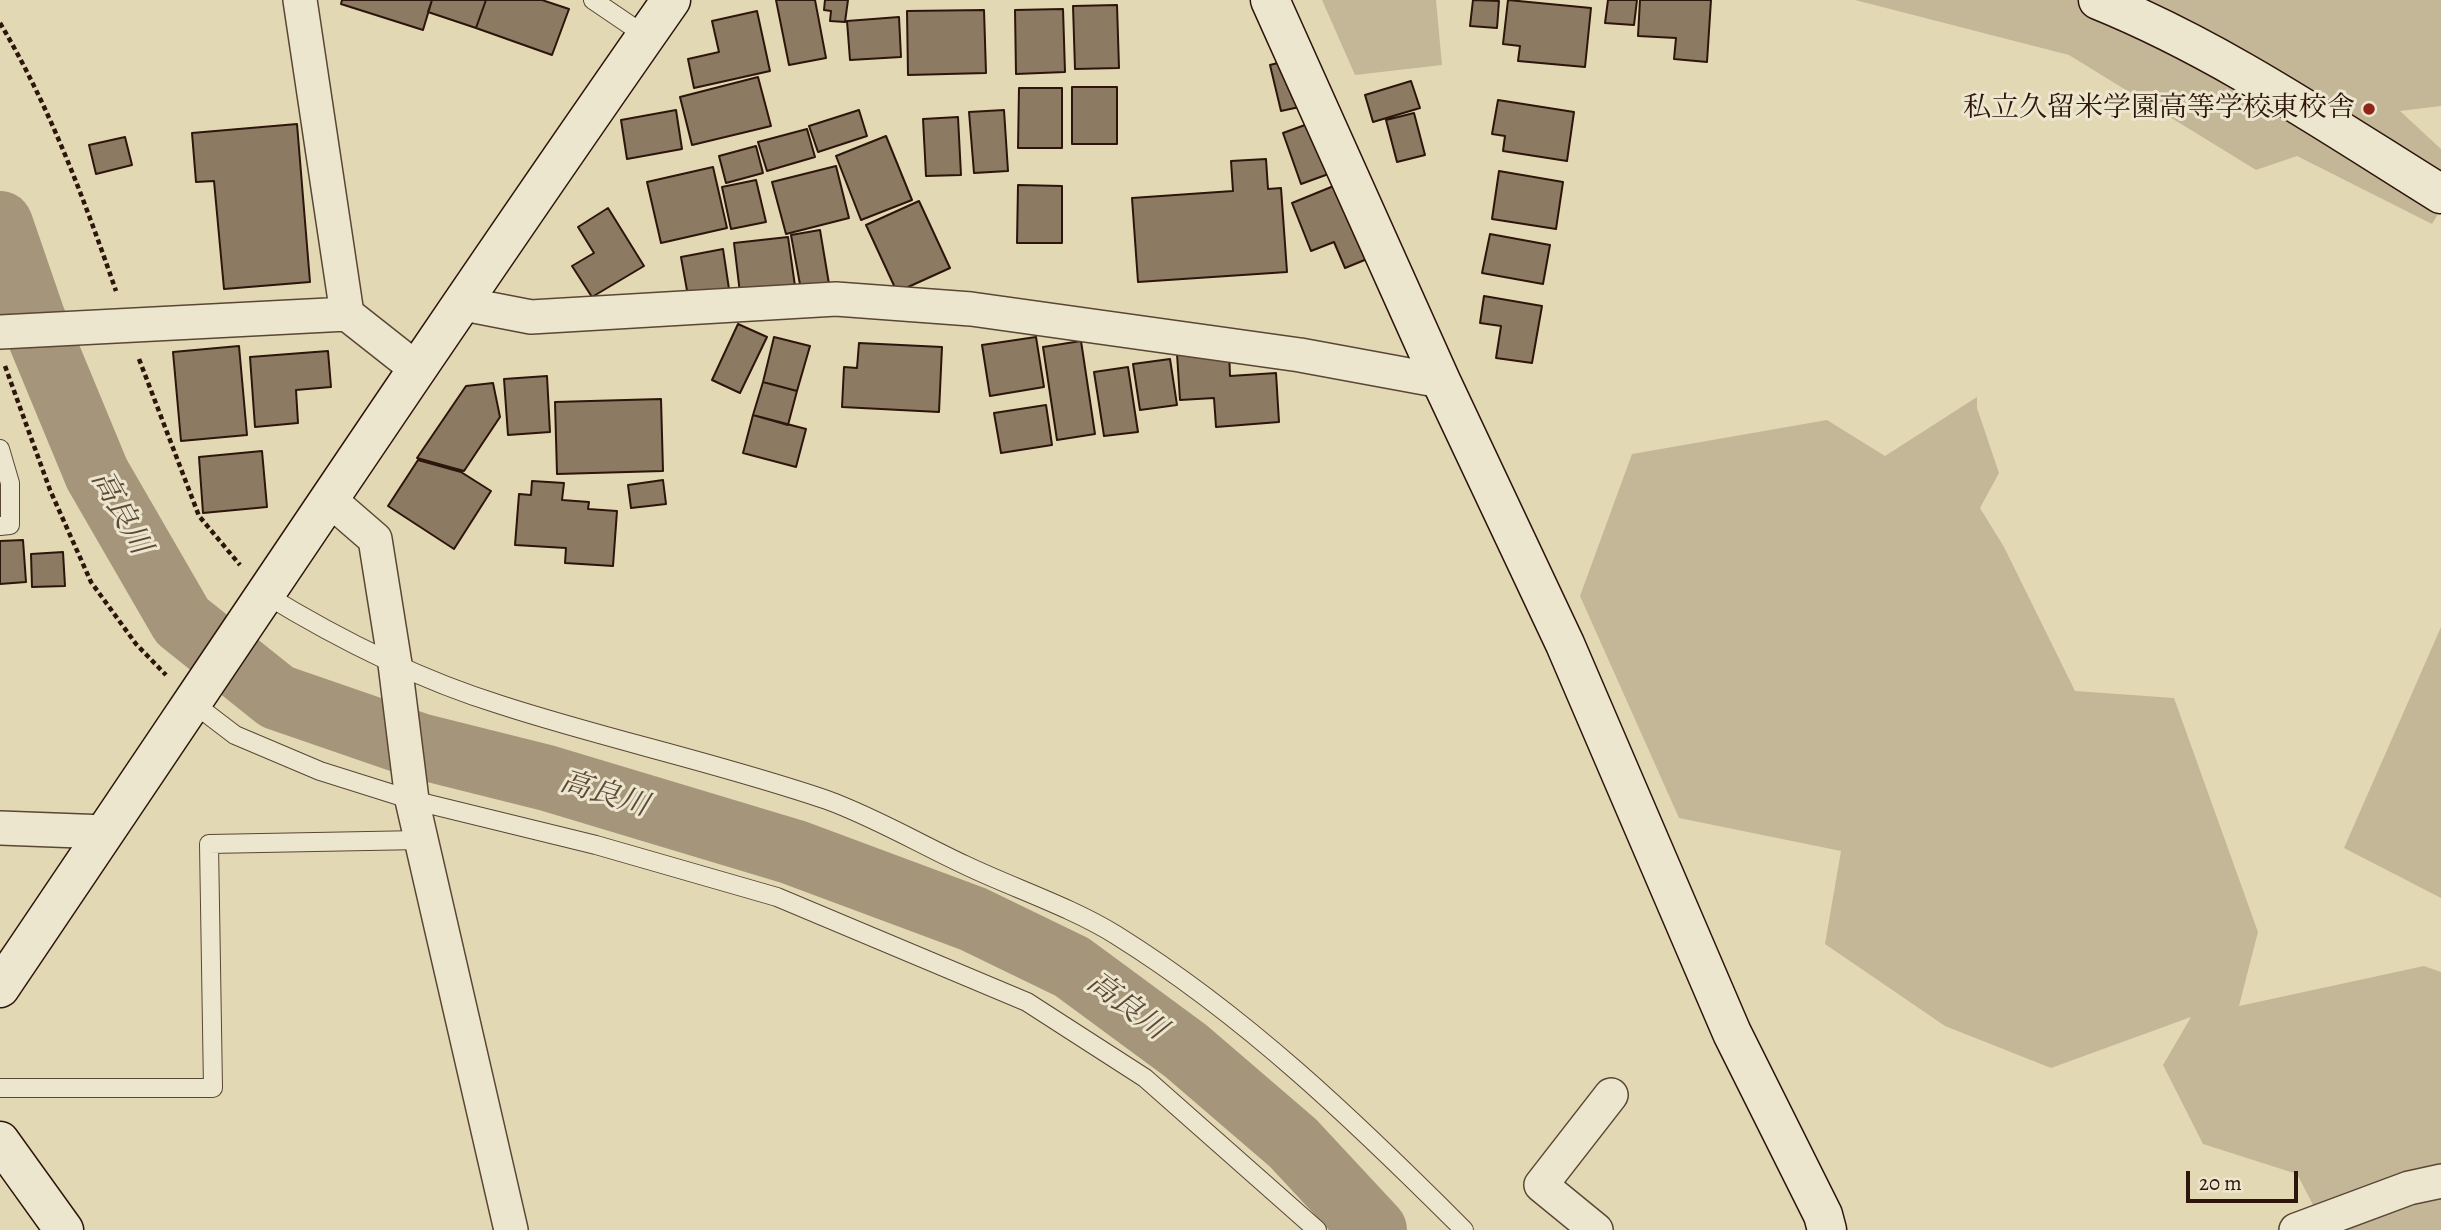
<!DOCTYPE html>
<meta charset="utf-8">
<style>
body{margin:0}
#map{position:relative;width:2441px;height:1230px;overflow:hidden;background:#e3d8b4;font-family:Alegreya,serif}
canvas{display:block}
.scale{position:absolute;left:2186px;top:1171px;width:112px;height:32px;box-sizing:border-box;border:4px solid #2d150b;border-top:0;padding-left:9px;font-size:21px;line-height:24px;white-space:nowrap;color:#2d150b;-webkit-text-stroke:5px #ede6ce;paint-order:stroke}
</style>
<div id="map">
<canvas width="2441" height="1230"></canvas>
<div class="scale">20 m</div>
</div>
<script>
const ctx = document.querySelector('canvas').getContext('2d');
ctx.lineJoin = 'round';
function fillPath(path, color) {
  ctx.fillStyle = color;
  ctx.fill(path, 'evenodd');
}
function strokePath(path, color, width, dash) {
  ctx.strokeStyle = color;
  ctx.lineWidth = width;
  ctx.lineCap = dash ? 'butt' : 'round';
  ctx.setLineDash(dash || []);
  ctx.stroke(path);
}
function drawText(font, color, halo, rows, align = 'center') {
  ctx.font = font + ' Alegreya,"Noto Serif JP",serif';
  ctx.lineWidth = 6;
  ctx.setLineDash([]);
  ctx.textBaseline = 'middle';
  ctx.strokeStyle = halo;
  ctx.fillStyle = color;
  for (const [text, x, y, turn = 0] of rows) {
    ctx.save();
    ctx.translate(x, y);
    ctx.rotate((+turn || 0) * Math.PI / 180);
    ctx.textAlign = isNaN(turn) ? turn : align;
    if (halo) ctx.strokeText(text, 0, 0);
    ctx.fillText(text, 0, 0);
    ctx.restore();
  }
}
const green = new Path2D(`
 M1322,0H1436L1442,65L1355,75Z
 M1855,0H2441V106L2400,111L2441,149V209L2432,224L2297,156L2256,170L2069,55Z
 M1977,397V408L1999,473L1980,508L2004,547L2075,691L2174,698L2258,932L2239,1006L2424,966L2441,972V1230H2326L2297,1174L2203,1144L2163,1065L2191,1017L2051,1068L1945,1026L1825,944L1841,851L1679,818L1580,596L1632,454L1827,420L1885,456Z
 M2441,627V898L2344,848Z`);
const river = new Path2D(`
 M0,224L32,317L97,474L182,621L277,697L419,746L547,778L793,852L973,919L1072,967L1186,1051L1293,1143L1374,1230`);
const building = new Path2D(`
 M342,0H432L423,30L341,4Z
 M432,0H486L476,28L428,12Z
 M486,0H542L569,9L552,55L476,28Z
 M776,0H815L826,58L789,65Z
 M825,0H848L845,22L830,21L831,11L824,10Z
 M1473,0L1499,1L1497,28L1470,26Z
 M1508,0L1591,8L1585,67L1518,61L1520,46L1503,44Z
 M1608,0H1637L1634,25L1605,23Z
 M1640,0H1711L1707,62L1674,59L1676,38L1638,36Z
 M1117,5L1119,68L1075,69L1073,6Z
 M1063,9L1065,72L1016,74L1015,10Z
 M984,10L986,73L908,75L907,11Z
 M757,11L770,71L694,88L688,59L719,52L712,21Z
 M899,17L901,57L850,60L847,21Z
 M1293,59L1304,106L1281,111L1270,65Z
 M758,77L771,126L692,145L680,97Z
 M1411,81L1420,108L1373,122L1365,95Z
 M1072,87H1117V144H1072Z
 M1019,88H1062V148H1018Z
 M1498,100L1574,112L1567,161L1503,151L1505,136L1492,134Z
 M676,110L682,149L627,159L621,120Z
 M859,110L867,136L818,152L809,126Z
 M1004,110L1008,171L974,173L969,112Z
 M1414,113L1425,155L1397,162L1386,120Z
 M958,117L961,175L926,176L923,119Z
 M1316,121L1334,172L1301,184L1283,133Z
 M297,124L310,282L224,289L214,181L196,182L192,133Z
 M807,129L815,157L767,171L758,142Z
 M886,136L912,200L861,220L836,156Z
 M125,137L132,165L96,174L89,145Z
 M756,146L763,173L726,183L719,156Z
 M1266,159L1268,189L1281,188L1287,272L1138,282L1132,198L1233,191L1231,161Z
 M836,166L849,218L786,234L772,182Z
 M713,167L727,228L661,243L647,182Z
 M1499,171L1563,182L1556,229L1492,219Z
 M756,180L766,222L731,229L722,187Z
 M1341,183L1372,257L1345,268L1334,242L1311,251L1292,203Z
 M1018,185L1062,186V243H1017Z
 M919,201L950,268L897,292L866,225Z
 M608,208L644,266L592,297L572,266L594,253L578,227Z
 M820,230L829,284L801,290L791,235Z
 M1490,234L1550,245L1543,284L1482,273Z
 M788,237L795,286L740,293L734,243Z
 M723,249L729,289L688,296L681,257Z
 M1484,296L1542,306L1532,363L1496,358L1501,326L1480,323Z
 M738,324L767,337L740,393L712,380Z
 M774,337L810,346L797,391L763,382Z
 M1036,337L1044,387L990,396L982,345Z
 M1081,341L1095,434L1057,440L1043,347Z
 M859,343L942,347L939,412L842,407L844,367L857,368Z
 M239,346L247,435L181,441L173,352Z
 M1229,350L1230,376L1276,373L1279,422L1216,427L1214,398L1180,400L1177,354Z
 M328,351L331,387L296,390L298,423L255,427L250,357Z
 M1170,359L1177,405L1140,410L1133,364Z
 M1128,367L1138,432L1104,436L1094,372Z
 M547,376L550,432L508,435L504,379Z
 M763,382L797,391L788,425L753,415Z
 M493,383L500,417L464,471L417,458L466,386Z
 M661,399L663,471L557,474L555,402Z
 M1046,405L1052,445L1001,453L994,413Z
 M753,415L806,429L796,467L743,453Z
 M262,451L267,507L203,513L199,457Z
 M418,460L461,472L491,491L454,549L388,506Z
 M663,480L666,504L631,508L628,485Z
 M532,481L564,483L562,500L589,502L588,509L617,511L613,566L565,563L566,548L515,545L519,494L531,495Z
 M23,540L26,582L0,584V541Z
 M63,552L65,586L32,587L31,554Z`);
const path = new Path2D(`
 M0,23C50,107 84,199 116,291
 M139,359L199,516L240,565
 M5,366L50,490L91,582L136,644L166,675`);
const lane = new Path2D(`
 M593,0L646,36
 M0,449L10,483V525L0,526
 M263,593C338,639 417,679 501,705C609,740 719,763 827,800C874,817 920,844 965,865C1013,888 1071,907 1116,935C1246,1016 1356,1122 1464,1230
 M193,703L235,735L320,771L412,800L596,845L777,897L1027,1002L1145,1078L1317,1230
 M0,1088H213L209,844L421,840`);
const street = new Path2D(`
 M300,0L347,314
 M464,304L531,317L836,299L971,309L1300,355L1441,381
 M0,332L347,314L418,370
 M330,500L375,539L395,664L412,800L511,1230
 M0,828L106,832
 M1596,1230L1541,1185L1611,1095
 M2296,1230L2409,1188L2441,1181`);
const secondary = new Path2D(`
 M1270,0L1441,381L1565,644L1732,1033L1823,1215L1827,1230
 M2098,0C2219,49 2330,125 2441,194
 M0,988C223,658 443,326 671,0
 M0,1141L64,1230`);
const markers = [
 [2369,109,7,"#8f2418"]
];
const poiNames = [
 ["私立久留米学園高等学校東校舎",2355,109]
];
const waterNames = [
 ["高良川",120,513,61],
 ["高良川",604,795,17],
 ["高良川",1126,1007,37]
];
fillPath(green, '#c4b797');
strokePath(river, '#a5967b', 66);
fillPath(building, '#8c7a63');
strokePath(building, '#2d150b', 2);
strokePath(lane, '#5a4635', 20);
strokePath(street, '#5a4635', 36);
strokePath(secondary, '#2d150b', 41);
strokePath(path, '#2d150b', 4.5, [5, 3.5]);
strokePath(lane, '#ede6ce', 18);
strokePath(street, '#ede6ce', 33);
strokePath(secondary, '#ede6ce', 38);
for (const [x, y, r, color] of markers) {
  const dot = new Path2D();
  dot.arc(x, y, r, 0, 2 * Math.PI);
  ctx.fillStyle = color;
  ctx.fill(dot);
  strokePath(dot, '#ede6ce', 2.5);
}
drawText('28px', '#2d150b', '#ede6ce', poiNames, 'right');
drawText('italic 30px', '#5d4938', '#ede6ce', waterNames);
</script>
